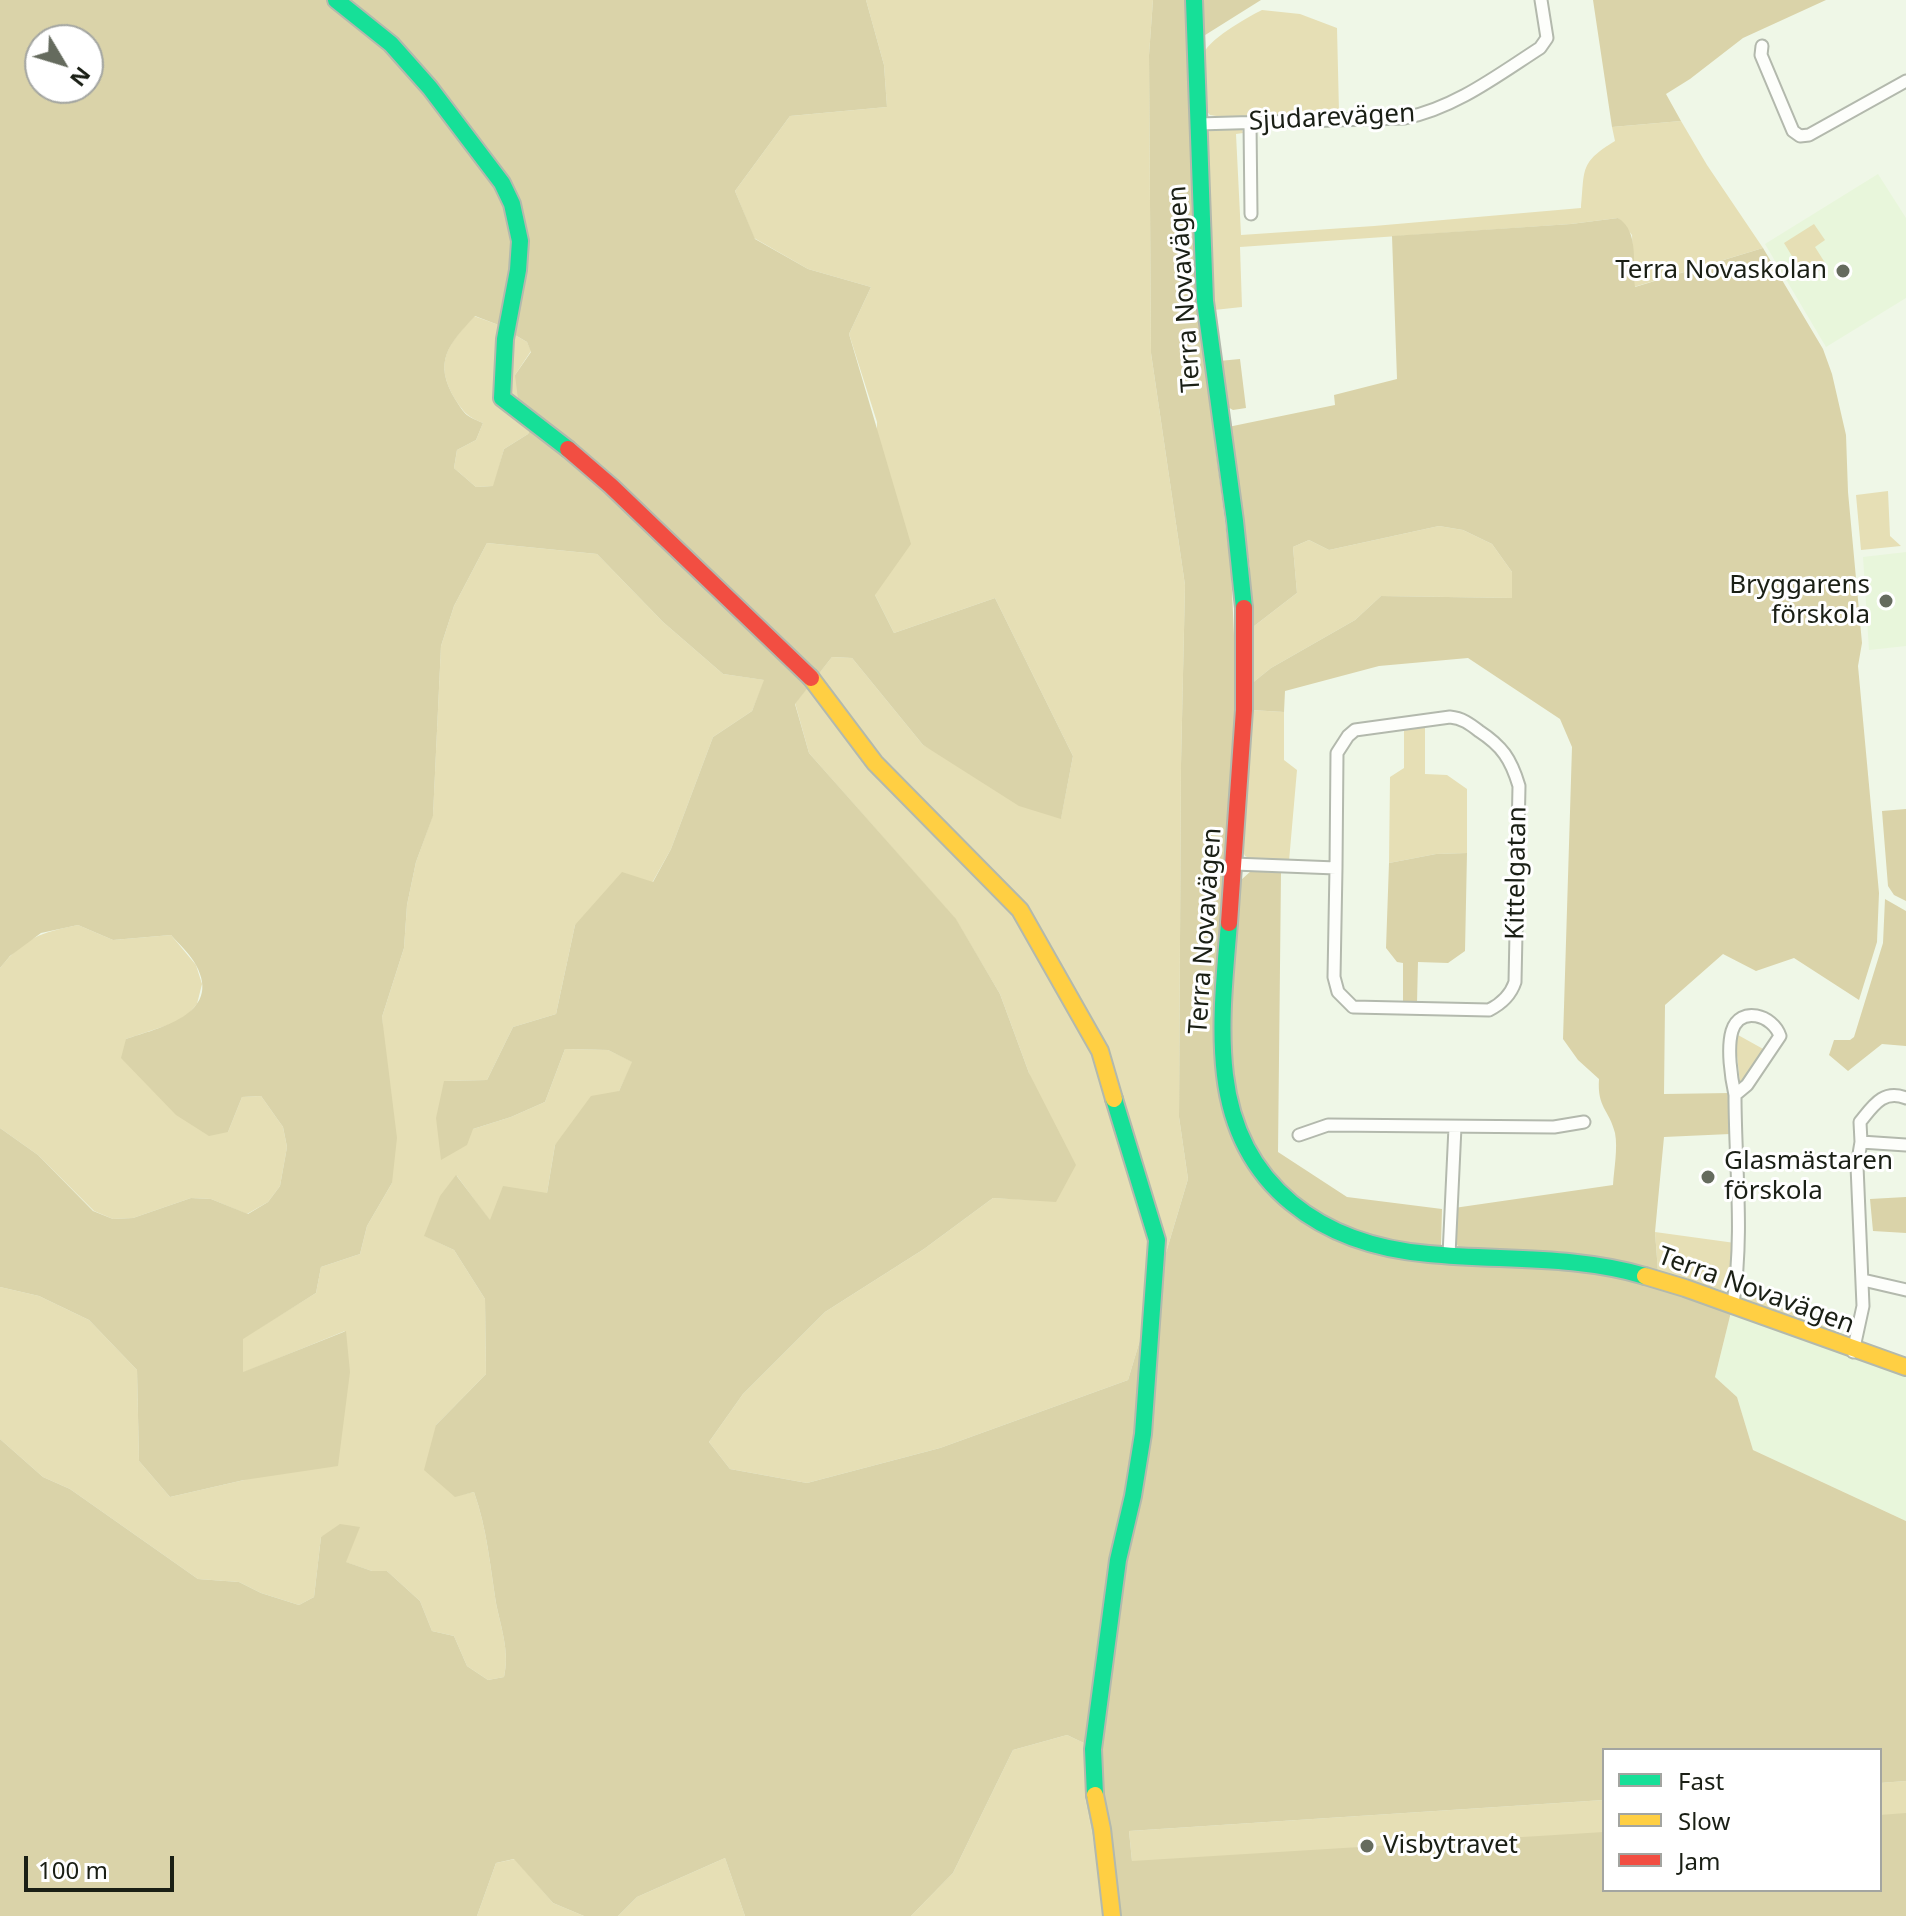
<!DOCTYPE html>
<meta charset="utf-8">
<style>
body{margin:0}
#map{position:relative;width:1906px;height:1916px;overflow:hidden;background:#eff7e7;font-family:"Noto Sans",sans-serif}
canvas{display:block}
.legend{position:absolute;left:1602px;top:1748px;width:280px;height:144px;box-sizing:border-box;background:#fff;border:2px solid #a3a5a1;margin:0;padding:10px 14px;list-style:none;font-size:24px;color:#1a1f15}
.legend li{display:flex;align-items:center;gap:16px;height:40px}
.legend b{width:40px;border:2px solid #a3a5a1}
.north{position:absolute;left:24px;top:24px;width:80px;height:80px;box-sizing:border-box;background:#fff;border:2px solid #a3a5a1;border-radius:50%;rotate:128deg;font-size:22px;font-weight:700;line-height:32px;text-align:center;color:#1a1f15}
.north::after{content:'';display:block;margin:auto;width:28px;height:36px;background:#656b5e;clip-path:polygon(50% 0,100% 100%,50% 72%,0 100%)}
.scale{position:absolute;left:24px;top:1856px;width:150px;height:36px;box-sizing:border-box;border:4px solid #1a1f15;border-top:0;padding-left:10px;font-size:24px;line-height:28px;white-space:nowrap;color:#1a1f15;-webkit-text-stroke:6px #fff;paint-order:stroke}
</style>
<div id="map">
<canvas width="1906" height="1916"></canvas>
<ul class="legend">
<li><b style="height:10px;background:#16e098"></b>Fast</li>
<li><b style="height:10px;background:#ffcf43"></b>Slow</li>
<li><b style="height:10px;background:#f24e42"></b>Jam</li>
</ul>
<div class="north">N</div>
<div class="scale">100 m</div>
</div>
<script>
const ctx = document.querySelector('canvas').getContext('2d');
ctx.lineJoin = 'round';
function fillPath(path, color) {
  ctx.fillStyle = color;
  ctx.fill(path, 'evenodd');
}
function strokePath(path, color, width, dash) {
  ctx.strokeStyle = color;
  ctx.lineWidth = width;
  ctx.lineCap = dash ? 'butt' : 'round';
  ctx.setLineDash(dash || []);
  ctx.stroke(path);
}
function drawText(font, color, halo, rows, align = 'center') {
  ctx.font = font + ' "Noto Sans",sans-serif';
  ctx.lineWidth = 6;
  ctx.setLineDash([]);
  ctx.textBaseline = 'middle';
  ctx.strokeStyle = halo;
  ctx.fillStyle = color;
  for (const [text, x, y, turn = 0] of rows) {
    ctx.save();
    ctx.translate(x, y);
    ctx.rotate((+turn || 0) * Math.PI / 180);
    ctx.textAlign = isNaN(turn) ? turn : align;
    if (halo) ctx.strokeText(text, 0, 0);
    ctx.fillText(text, 0, 0);
    ctx.restore();
  }
}
const built = new Path2D(`
 M1878,174L1906,218V298L1826,347L1765,244Z
 M1906,552V646L1869,650L1863,557Z
 M1732,1308L1906,1373V1521L1753,1450L1737,1397L1715,1377Z`);
const green = new Path2D(`
 M866,0H1153L1149,55L1151,353L1185,585L1181,764L1179,1117L1188,1179L1128,1380L940,1448L807,1483L730,1469L709,1442L743,1394L825,1312L924,1249L993,1198L1056,1201L1029,1073L1000,994L956,920L809,753L795,703L832,657L852,658L923,745L1061,818L1073,756L995,598L894,633L875,595L877,422L849,334L871,287L808,269L754,238L735,191L790,116L887,107L884,65Z
 M1262,10L1300,14L1337,28L1339,112L1222,117L1210,115L1204,108C1203,92 1200,73 1203,56C1205,41 1248,17 1262,10Z
 M1681,121L1707,165L1763,248L1634,287L1632,235L1618,218L1571,224L1240,247L1242,307L1214,310L1209,247L1206,135L1213,127L1242,129L1243,133L1236,134L1241,235L1374,226L1581,208C1585,169 1579,163 1615,141L1612,127Z
 M1814,224L1825,240L1815,247L1827,266L1806,279L1784,243Z
 M474,316L496,324L527,342L531,351L515,375L540,414L528,434L504,449L494,486L476,487L454,468L457,450L476,440L483,423C468,417 464,413 455,399C433,362 448,345 474,316Z
 M1888,491L1890,536L1901,546L1861,550L1856,495Z
 M1439,526L1463,530L1492,544L1512,572V598L1381,596L1355,620L1271,668L1251,684L1249,630L1297,593L1293,547L1309,540L1329,550Z
 M487,543L597,554L663,622L723,674L765,680L752,711L713,737L671,849L652,883L575,925L556,1014L513,1027L487,1080L445,1081L473,1129L511,1117L545,1102L565,1049L608,1050L633,1062L619,1091L555,1145L547,1193L490,1221L457,1176L425,1236L454,1250L485,1299L486,1374L436,1425L455,1496L474,1492C487,1529 490,1565 496,1603C501,1628 510,1652 504,1677L488,1680L467,1666L454,1636L432,1631L420,1601L387,1571H372L345,1562L359,1527L321,1537L314,1597L299,1605L261,1593L239,1582L198,1579L70,1489L43,1477L0,1439V1287L39,1296L89,1320L137,1370L139,1461L170,1497L244,1480L345,1331L242,1373L243,1338L316,1293L321,1267L360,1254L367,1226L392,1183L382,1017L404,948L407,905L416,862L433,815L441,646L454,606Z
 M1251,710L1284,712V760L1297,770L1289,861H1255L1245,856L1241,848Z
 M1425,727V774L1447,775L1467,789V853L1436,854L1389,863L1390,777L1404,768V730Z
 M78,925L113,940L171,935L196,965L202,984L197,1004L183,1020L126,1039L228,1132L242,1097L261,1096L283,1127L287,1147L280,1186L268,1202L247,1214L211,1199L191,1198L133,1218L113,1219L94,1211L38,1155L0,1128V968C25,937 40,933 78,925Z
 M1738,1035L1765,1050L1745,1081L1740,1083L1735,1037Z
 M1655,1232L1735,1243L1730,1286L1724,1291L1658,1272Z
 M1742,1290L1849,1337L1838,1340L1750,1304L1744,1298Z
 M1067,1735L1086,1744L1085,1798L1100,1873L1117,1916H911L953,1873L1013,1750Z
 M1906,1781V1916L1132,1861L1129,1831L1604,1800V1890H1880V1783Z
 M725,1858L745,1916H618L637,1897Z
 M515,1859L553,1903L584,1916H477L496,1863Z`);
const forest = new Path2D(`
 M0,0H866L884,65L887,107L790,116L735,191L755,239L808,269L871,287L849,334L911,544L875,595L894,633L995,598L1073,756L1061,819L1019,806L923,745L852,658L832,657L795,704L809,753L956,919L1000,994L1029,1073L1076,1165L1056,1202L993,1198L924,1249L825,1312L743,1394L709,1442L730,1469L807,1483L940,1448L1128,1380L1188,1179L1179,1117L1181,764L1185,585L1151,353L1149,55L1153,0H1186L1200,328L1231,568L1238,725L1215,1022V1063L1231,1129L1330,1236L1633,1275L1732,1308L1715,1377L1737,1397L1753,1450L1906,1521V1781L1880,1783V1750H1604V1800L1129,1831L1132,1861L1604,1832V1890H1880V1815L1906,1813V1916H1117L1100,1873L1085,1798L1086,1744L1067,1735L1013,1750L953,1873L911,1916H745L725,1858L637,1897L618,1916H584L553,1903L514,1859L496,1863L477,1916H0V1439L43,1477L70,1489L198,1579L239,1582L261,1593L299,1605L314,1597L321,1537L340,1524L360,1527L346,1562L372,1571H387L420,1601L432,1631L454,1636L467,1666L488,1680L504,1677C510,1652 501,1628 496,1603C490,1565 487,1529 474,1492L455,1497L424,1470L436,1425L486,1374L485,1299L454,1250L424,1236L440,1196L456,1175L490,1220L503,1186L547,1193L555,1145L591,1096L619,1091L632,1062L608,1050L565,1049L545,1102L511,1117L473,1129L467,1145L441,1160L436,1118L444,1081L487,1080L513,1027L556,1014L575,925L622,872L653,882L671,849L713,737L752,711L764,680L723,674L663,622L597,554L487,543L454,606L441,646L433,816L416,862L407,905L404,948L382,1017L397,1138L392,1183L367,1226L360,1254L321,1267L316,1293L243,1339V1372L346,1331L350,1372L338,1466L244,1480L170,1497L139,1461L137,1370L89,1320L39,1296L0,1287V1128L38,1155L93,1211L113,1219L133,1218L191,1198L211,1199L248,1214L268,1202L280,1186L287,1147L283,1127L261,1096L242,1097L228,1132L209,1136L176,1115L121,1058L126,1039C158,1028 223,1015 196,965C190,954 179,944 171,935L113,940L78,925L41,933L10,956L0,968ZM40,40H88V88H40ZM475,316L496,324L527,342L531,352L515,375L518,399L539,414L528,434L504,449L493,486L476,487L454,468L457,450L476,440L483,423C466,416 465,415 455,399C433,362 448,345 475,316Z
 M1201,0H1261L1202,37Z
 M1593,0H1826L1743,38L1690,79L1666,94L1681,121L1612,127Z
 M1618,218C1640,232 1632,264 1635,287L1763,248L1823,349L1832,374L1846,435L1848,492L1862,643L1858,666L1879,893L1877,942L1859,1000L1794,958L1756,971L1723,954L1665,1005L1664,1094L1730,1093V1134L1664,1137L1655,1232L1658,1272C1599,1251 1524,1251 1461,1249L1454,1242V1208L1613,1185C1614,1169 1618,1148 1615,1133C1609,1109 1597,1108 1599,1079L1578,1060L1563,1039L1572,747L1560,719L1468,658L1379,666L1285,691L1284,712L1251,710V684L1271,668L1355,620L1381,596L1512,598V572L1492,544L1463,530L1439,526L1329,550L1309,540L1293,547L1297,593L1249,630L1250,568L1228,427L1335,405L1334,395L1397,379L1392,236L1571,224Z
 M1240,359L1246,408L1233,410L1224,405L1219,361Z
 M1906,809V901L1894,895L1888,886L1882,811Z
 M1467,853L1465,951L1448,963L1418,962L1417,1003H1403V963L1397,962L1386,948L1389,863L1436,854Z
 M1251,871L1281,873L1278,1152L1347,1197L1442,1209L1441,1246L1434,1250C1372,1245 1338,1238 1291,1192C1276,1177 1259,1160 1249,1140C1213,1069 1234,958 1241,880Z
 M1885,899L1906,911V1046L1882,1044L1848,1071L1829,1055L1834,1040H1850L1854,1037L1883,943Z
 M1906,1197V1233L1873,1231L1870,1199Z`);
const street = new Path2D(`
 M1762,46L1761,55L1793,131L1800,136L1809,135L1906,81
 M1250,122L1251,214
 M1198,124L1405,118C1455,108 1498,75 1540,48L1547,38L1541,0
 M1234,864L1336,868L1334,977L1338,992L1353,1007L1489,1010C1501,1004 1511,994 1515,982L1519,786C1511,759 1502,746 1479,731C1470,724 1462,718 1450,717L1355,730L1348,736L1337,753L1336,868
 M1299,1135L1328,1125L1554,1127L1584,1122
 M1861,1142L1906,1145
 M1449,1255L1455,1127
 M1863,1280L1906,1290
 M1733,1303C1744,1234 1735,1165 1735,1095L1747,1085L1780,1036C1773,1015 1740,1005 1732,1031C1727,1048 1731,1077 1735,1095
 M1853,1352L1863,1306L1857,1166L1861,1142L1860,1122C1873,1106 1883,1089 1906,1098`);
const fast = new Path2D(`
 M336,0L391,44L430,88L502,183L512,204L520,241L518,270L505,339L502,398L568,449
 M1194,0L1205,301L1235,521L1244,608
 M1229,923C1225,973 1219,1024 1225,1075C1238,1187 1322,1245 1429,1254C1502,1261 1574,1255 1645,1276
 M1095,1795L1093,1749L1118,1560L1133,1496L1143,1434L1157,1240L1114,1099`);
const slow = new Path2D(`
 M811,678L875,763L1020,910L1100,1051L1114,1099
 M1645,1276L1685,1288L1906,1367
 M1095,1795L1102,1829L1112,1916`);
const jam = new Path2D(`
 M568,449L611,486L811,678
 M1229,923L1244,710V608`);
const markers = [
 [1843,271,8,"#656b5e"],
 [1886,601,8,"#656b5e"],
 [1708,1177,8,"#656b5e"],
 [1367,1846,8,"#656b5e"]
];
const streetNames = [
 ["Sjudarevägen",1332,118,-3],
 ["Terra Novavägen",1185,289,-94],
 ["Kittelgatan",1517,873,-89],
 ["Terra Novavägen",1206,931,-86],
 ["Terra Novavägen",1756,1291,20]
];
const poiNames = [
 ["Terra Novaskolan",1827,271],
 ["Bryggarens",1870,586],
 ["förskola",1870,616],
 ["Glasmästaren",1724,1162,"left"],
 ["förskola",1724,1192,"left"],
 ["Visbytravet",1383,1846,"left"]
];
fillPath(built, '#e8f6db');
fillPath(green, '#e6dfb5');
fillPath(forest, '#dad3a9');
strokePath(street, '#b3b9ad', 15);
strokePath(fast, '#b3b9ad', 20);
strokePath(slow, '#b3b9ad', 20);
strokePath(jam, '#b3b9ad', 20);
strokePath(street, '#fdfefb', 11);
strokePath(fast, '#16e098', 16);
strokePath(slow, '#ffcf43', 16);
strokePath(jam, '#f24e42', 16);
for (const [x, y, r, color] of markers) {
  const dot = new Path2D();
  dot.arc(x, y, r, 0, 2 * Math.PI);
  ctx.fillStyle = color;
  ctx.fill(dot);
  strokePath(dot, '#fff', 3);
}
drawText('26px', '#1a1f15', '#fff', streetNames);
drawText('26px', '#1a1f15', '#fff', poiNames, 'right');
</script>
